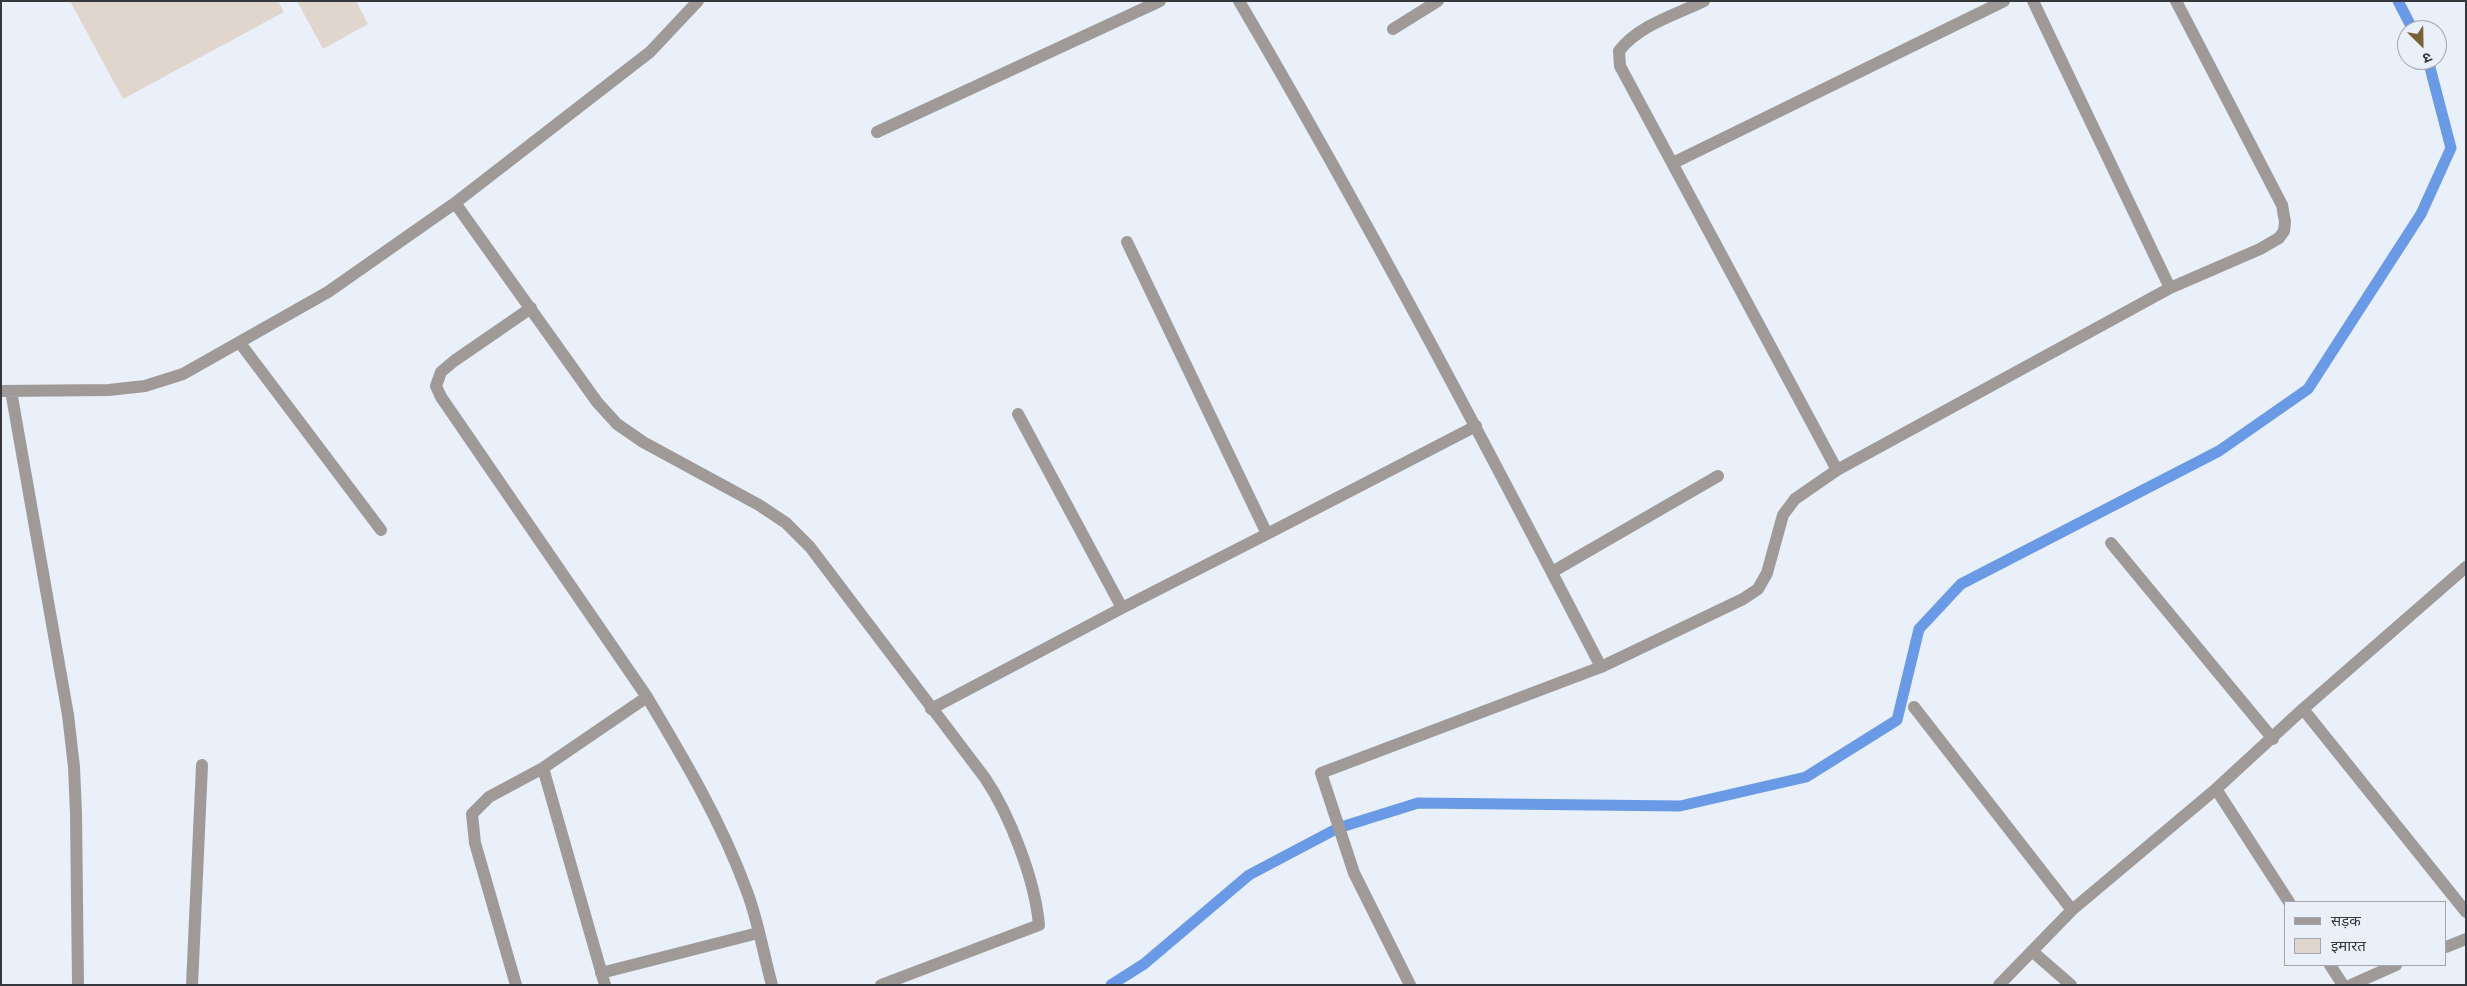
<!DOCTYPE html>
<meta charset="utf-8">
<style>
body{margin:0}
#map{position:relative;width:2467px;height:986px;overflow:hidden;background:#e9f0fa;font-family:Manrope,"Noto Sans Devanagari",sans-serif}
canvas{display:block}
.frame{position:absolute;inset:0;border:2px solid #34373b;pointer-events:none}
.legend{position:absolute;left:2284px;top:901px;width:162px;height:65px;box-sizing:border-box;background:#e9f0fa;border:1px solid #a1a6ae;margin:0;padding:6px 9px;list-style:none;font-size:15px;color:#34373b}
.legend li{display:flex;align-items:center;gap:10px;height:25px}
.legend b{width:25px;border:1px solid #a1a6ae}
.north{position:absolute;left:2397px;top:20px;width:50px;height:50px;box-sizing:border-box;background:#e9f0fa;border:1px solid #a1a6ae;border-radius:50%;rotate:157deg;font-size:14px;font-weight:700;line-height:20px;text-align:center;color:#34373b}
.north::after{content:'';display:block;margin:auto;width:18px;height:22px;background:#7a6233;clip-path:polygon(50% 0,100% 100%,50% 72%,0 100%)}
</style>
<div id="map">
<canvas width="2467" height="986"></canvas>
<div class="frame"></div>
<ul class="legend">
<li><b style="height:6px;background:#9f9a97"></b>सड़क</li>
<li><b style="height:14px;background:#e0d6ce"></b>इमारत</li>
</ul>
<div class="north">उ</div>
</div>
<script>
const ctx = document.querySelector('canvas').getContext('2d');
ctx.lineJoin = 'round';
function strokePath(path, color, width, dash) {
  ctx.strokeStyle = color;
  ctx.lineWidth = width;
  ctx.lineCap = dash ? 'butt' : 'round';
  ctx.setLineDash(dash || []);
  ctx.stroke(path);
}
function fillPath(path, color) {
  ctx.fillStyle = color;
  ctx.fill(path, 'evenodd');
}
const stream = new Path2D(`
 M2398,1L2413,30
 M1111,985L1144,964L1249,875L1338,828L1418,803L1680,806L1806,777L1897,720L1919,629L1961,584L2219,451L2308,389L2421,214L2451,148L2428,60`);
const building = new Path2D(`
 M70,1H278L284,12L123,99Z
 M297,1H356L368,24L323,49Z`);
const minor = new Path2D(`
 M1239,1C1367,219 1485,443 1601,667L1743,599L1758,589L1767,573L1783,515L1795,499L1837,470L1620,66L1619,51C1639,25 1675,15 1704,1
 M2033,1L2170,288
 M1393,29L1438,1
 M877,132L1160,1
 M1673,163L2004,1
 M455,203L650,52L698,1
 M531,308L454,361L441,372L436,386L441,397L647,697
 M240,343L381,530
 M1,391L109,390L145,386L183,374L328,292L455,203L597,402L617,424L643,442L759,505L786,523L810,547L985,778C1010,815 1035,880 1039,925L881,985
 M11,391L68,715L74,767L76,813L78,985
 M1018,414L1122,608L1267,534L1127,242
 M1837,470L2170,288L2260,249L2279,238L2284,231L2285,222L2282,205L2176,1
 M1267,534L1476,426
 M2111,543L2273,739
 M1552,572L1718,476
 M1914,707L2072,910
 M931,709L1122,608
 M2303,709L2466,912
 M2216,789L2289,902
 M2446,947L2466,939
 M2033,952L2071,985
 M2330,965L2343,985
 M601,973L758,933
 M192,985L202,765
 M516,985L475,843L472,814L489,797L543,768
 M605,985L543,768L647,697C684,759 721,821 746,889C758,919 763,953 772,985
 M1410,985L1354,873L1321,773L1601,667
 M1999,985L2072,910L2216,789L2303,709L2466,567
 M2351,985L2396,965`);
strokePath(stream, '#6a9ae6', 11);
fillPath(building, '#e0d6ce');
strokePath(minor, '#9f9a97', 12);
</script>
